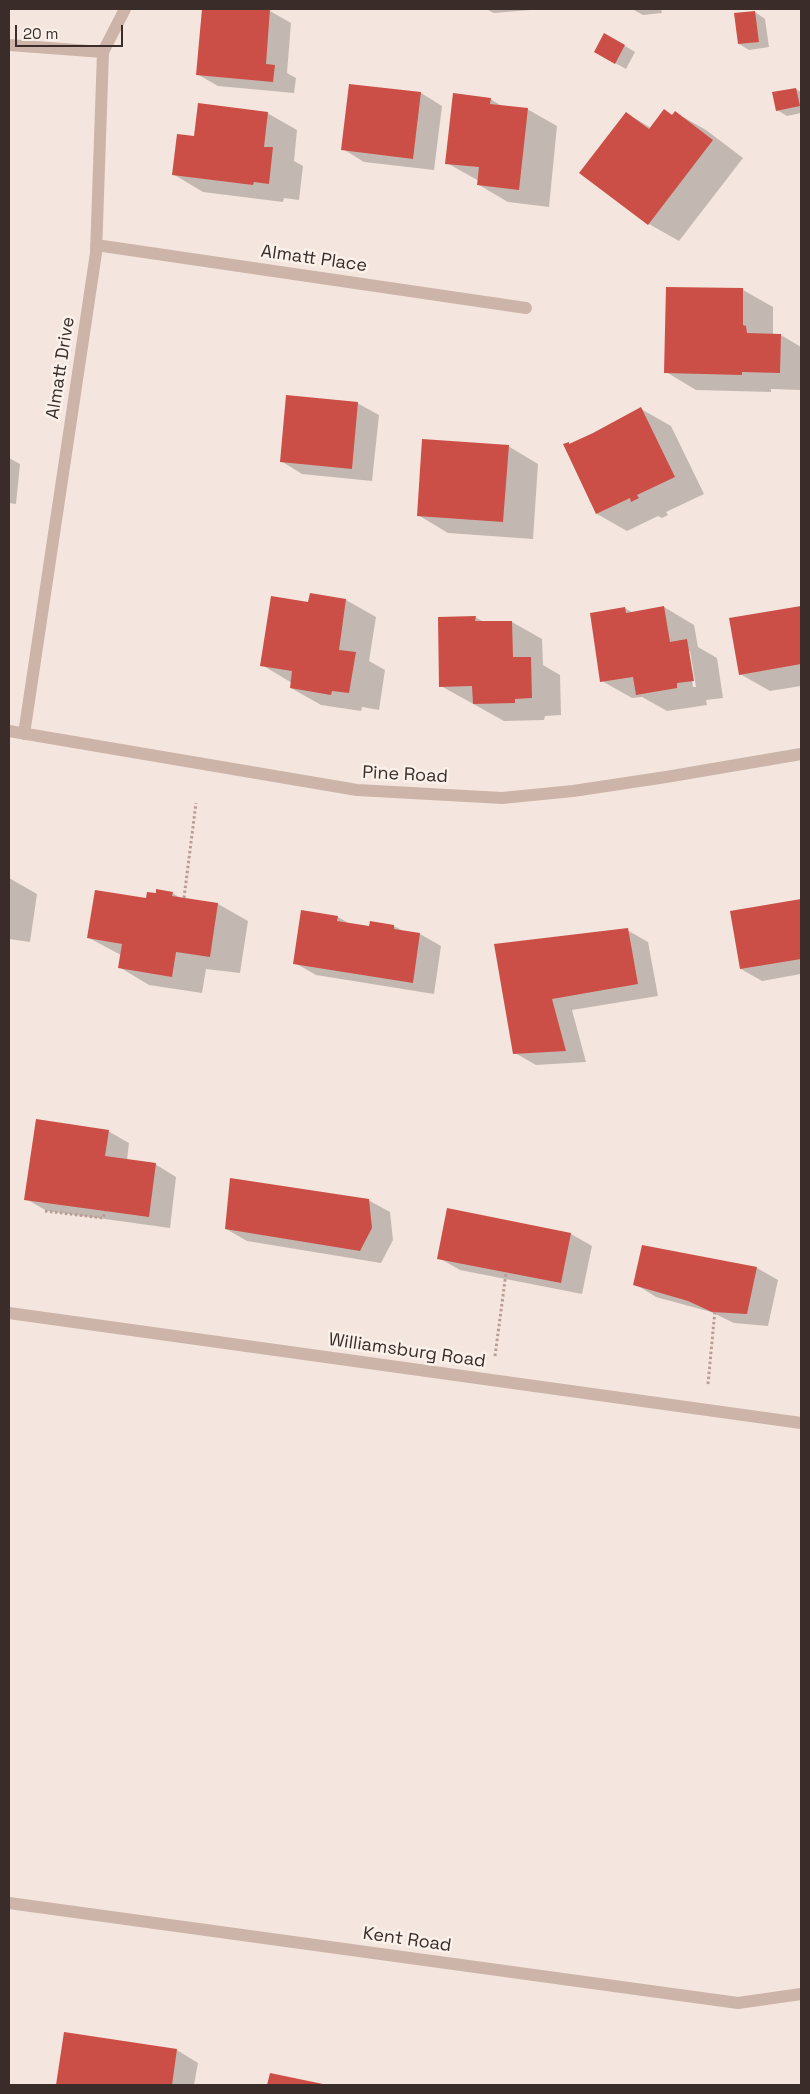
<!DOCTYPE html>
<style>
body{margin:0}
#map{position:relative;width:810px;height:2094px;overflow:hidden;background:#f4e6de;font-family:"Space Grotesk",sans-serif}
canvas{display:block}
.frame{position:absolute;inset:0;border:10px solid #3a2c29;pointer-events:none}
.scale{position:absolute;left:15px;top:25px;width:108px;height:22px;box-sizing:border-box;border:2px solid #3a2c29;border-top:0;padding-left:6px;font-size:15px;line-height:18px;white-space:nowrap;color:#3a2c29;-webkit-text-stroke:4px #fbf1eb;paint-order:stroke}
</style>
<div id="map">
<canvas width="810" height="2094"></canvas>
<div class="frame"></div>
<div class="scale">20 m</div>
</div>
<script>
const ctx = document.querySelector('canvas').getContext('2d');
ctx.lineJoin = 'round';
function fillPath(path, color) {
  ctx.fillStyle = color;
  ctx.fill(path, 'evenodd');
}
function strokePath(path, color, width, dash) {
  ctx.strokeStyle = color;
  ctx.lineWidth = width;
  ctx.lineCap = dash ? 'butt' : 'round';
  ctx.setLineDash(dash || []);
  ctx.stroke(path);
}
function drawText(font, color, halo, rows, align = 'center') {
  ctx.font = font + ' "Space Grotesk",sans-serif';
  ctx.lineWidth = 5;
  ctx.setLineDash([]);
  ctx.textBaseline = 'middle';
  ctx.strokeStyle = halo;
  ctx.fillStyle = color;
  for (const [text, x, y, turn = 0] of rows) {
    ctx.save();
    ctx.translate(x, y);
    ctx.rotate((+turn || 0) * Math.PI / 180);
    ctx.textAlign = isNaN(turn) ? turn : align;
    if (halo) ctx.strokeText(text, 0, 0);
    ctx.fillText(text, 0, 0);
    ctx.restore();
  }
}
const shadow = new Path2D(`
 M203,9L270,11L291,23L287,73L296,78L294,93L218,86L197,74Z
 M486,9H543L494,13Z
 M632,9H661L662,13L643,15Z
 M755,12L765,19L769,47L749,50L739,44Z
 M605,34L635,52L626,69L595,52Z
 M796,89L801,92V113L787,116L777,110Z
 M421,93L442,106L434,170L364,162L343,149Z
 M490,99L504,107L527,109L557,126L549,207L508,202L479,185V181L447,163Z
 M664,111L673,116L676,113L706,130L743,158L679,241L649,224L581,173L626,113L651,128Z
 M267,113L297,130L294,161L303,166L299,200L284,198L283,202L203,192L173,174L195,138Z
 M668,288L743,290L773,307V335H781L801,347V390L771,389V392L696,390L666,372Z
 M357,403L379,415L372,481L302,474L281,461Z
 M641,409L671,426L704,494L666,512L668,515L662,518L658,516L627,531L597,514L569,443L571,445Z
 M508,446L538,464L533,539L448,533L418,515Z
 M9,458L20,464L16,504L9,503Z
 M311,595L346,600L376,617L369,661L385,670L379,710L362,707L361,711L321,705L291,688L292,683L262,665L309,603Z
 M664,607L694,625L698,647L717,658L723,698L706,700L707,705L667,711L642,697L632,698L602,681L625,608L633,613ZM688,651H690L696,687H693Z
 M801,607V686L770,691L740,674L731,619Z
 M475,617L484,622H512L542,639L543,665L560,675L561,715L545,716L544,720L504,721L441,686Z
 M9,878L37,894L30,942L9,939Z
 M172,893L181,898L218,904L248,921L240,973L206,969L202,993L149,985L119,967L121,955L89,938L147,899Z
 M801,901V974L762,981L741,969L731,912Z
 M302,911L338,917L350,924L370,927L394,926L403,931L420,934L441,946L434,994L316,975L295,963Z
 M627,930L648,942L658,996L572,1010L586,1062L536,1065L515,1053L496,945Z
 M108,1131L129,1143L127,1160L155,1164L176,1177L170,1228L47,1211L26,1199Z
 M368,1200L390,1212L393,1240L381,1263L247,1241L226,1229Z
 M448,1210L571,1234L592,1246L582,1294L460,1270L439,1258Z
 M643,1247L757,1268L778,1280L768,1326L734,1323L711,1312L656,1297L635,1284Z
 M65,2034L177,2050L198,2063L194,2085H57Z
 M271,2074L321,2085H268Z`);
const building = new Path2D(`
 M202,9H270L266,64L275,65L273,82L196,75Z
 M755,11L759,42L738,44L734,13Z
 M604,33L625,45L615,64L594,52Z
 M349,84L421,92L413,159L341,150Z
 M796,88L800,106L776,111L772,92Z
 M453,93L491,98L490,104L528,108L519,190L477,185L479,167L445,164Z
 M198,103L268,112L264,147H273L269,184L254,182L253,185L172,175L177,134L194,136Z
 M664,109L672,115L675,111L713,140L648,225L579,173L626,112L649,129Z
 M666,287L743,288V325L746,326L747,333L781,334L780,373L742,372V375L664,373Z
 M286,395L358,402L352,469L280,462Z
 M641,407L675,477L637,495L639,498L631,502L630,498L596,514L563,444L569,442V444L593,433Z
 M422,439L509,445L503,522L417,516Z
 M310,593L346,599L339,650L356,652L349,693L332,691L331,695L290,688L292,671L260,666L271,596L308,602Z
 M664,606L670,642L687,639L694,681L677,683V688L636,695L633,677L600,682L590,613L625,607L626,613Z
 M801,606V664L739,675L729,618Z
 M476,616L475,621H512L513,657H531L532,698L515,699V703L473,704L472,686L439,687L438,617Z
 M156,889L173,892L172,896L218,903L210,957L176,952L172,977L118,968L122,944L87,938L95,890L146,898L147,892L156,893Z
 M801,899V959L740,969L730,911Z
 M301,910L338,916L337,921L369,926L370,921L394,925V929L420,933L413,983L293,964Z
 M628,928L638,984L552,999L566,1051L513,1054L494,944Z
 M36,1119L109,1130L105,1156L156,1163L149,1217L24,1200Z
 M230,1178L369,1199L372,1228L360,1251L225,1229Z
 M447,1208L571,1233L561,1283L437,1259Z
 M642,1245L757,1267L747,1314L712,1312L688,1301L633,1285Z
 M64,2032L177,2049L172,2085H56Z
 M270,2073L323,2084V2085H267Z`);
const path = new Path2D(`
 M184,898L196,803
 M45,1211L103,1218L105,1211
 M495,1356L506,1273
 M708,1384L715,1310`);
const minor = new Path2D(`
 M9,45L103,52
 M96,245L526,308
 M9,731L357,790L502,798L573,791L666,777L801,754
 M24,734L96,253L103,52L125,9
 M9,1313L801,1423
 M9,1903L738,2003L801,1994`);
const streetNames = [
 ["Almatt Place",314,259,8],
 ["Almatt Drive",61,368,-81],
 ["Pine Road",405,775,3],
 ["Williamsburg Road",407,1351,8],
 ["Kent Road",407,1940,8]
];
fillPath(shadow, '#0003');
fillPath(building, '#cb4f46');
strokePath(path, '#b99d93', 3, [2.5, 2.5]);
strokePath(minor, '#cdb4a9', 12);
drawText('18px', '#3a2c29', '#fbf1eb', streetNames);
</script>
